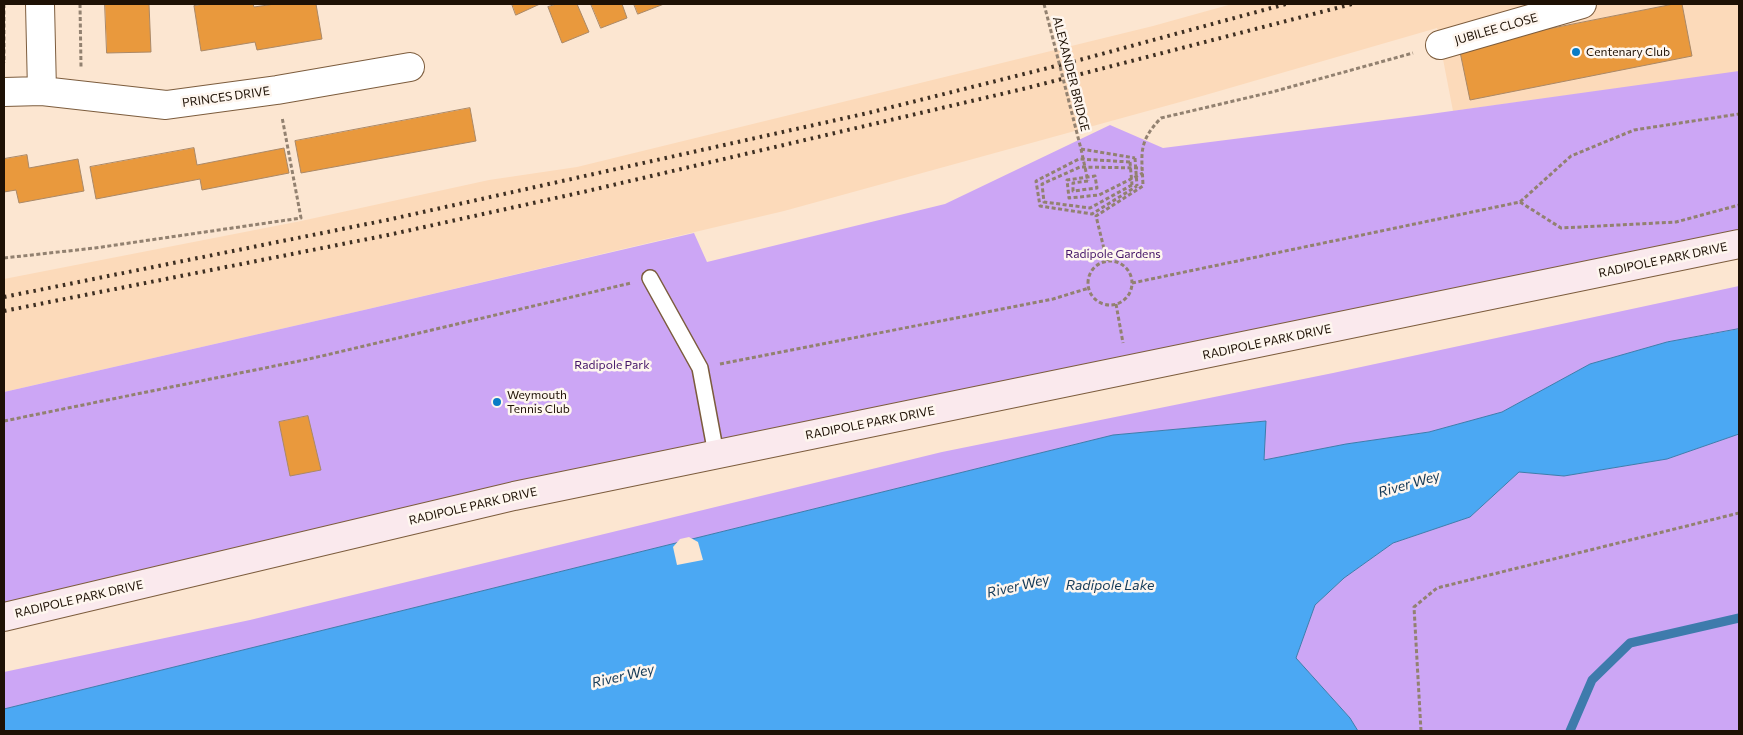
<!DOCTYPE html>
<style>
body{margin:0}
#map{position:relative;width:1743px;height:735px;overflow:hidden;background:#fce6d1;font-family:Commissioner,sans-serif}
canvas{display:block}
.frame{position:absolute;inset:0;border:5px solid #1e1105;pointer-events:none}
</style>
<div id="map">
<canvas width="1743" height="735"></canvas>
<div class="frame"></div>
</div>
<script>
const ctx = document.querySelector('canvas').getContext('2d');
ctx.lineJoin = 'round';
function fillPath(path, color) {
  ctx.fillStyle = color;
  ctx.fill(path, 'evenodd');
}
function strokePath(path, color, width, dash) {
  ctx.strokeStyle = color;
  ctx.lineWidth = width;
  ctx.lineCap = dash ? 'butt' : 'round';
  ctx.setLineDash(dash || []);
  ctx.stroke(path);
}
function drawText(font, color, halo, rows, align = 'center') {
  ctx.font = font + ' Commissioner,sans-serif';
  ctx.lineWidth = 5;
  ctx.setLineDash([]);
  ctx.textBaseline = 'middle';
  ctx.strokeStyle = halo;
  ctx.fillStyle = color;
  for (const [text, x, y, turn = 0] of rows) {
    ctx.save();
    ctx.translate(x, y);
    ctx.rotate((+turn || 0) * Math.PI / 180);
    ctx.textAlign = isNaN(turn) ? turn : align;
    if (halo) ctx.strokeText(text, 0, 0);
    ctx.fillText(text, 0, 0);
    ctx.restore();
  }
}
const built = new Path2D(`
 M1232,4H1739V72L1453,111L1437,28L1202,96L784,211L364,310L4,392V279L301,221L489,180L577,167L1153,26Z`);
const green = new Path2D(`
 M1739,71V244L4,617V392L364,310L694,233L707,262L945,204L1110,125L1163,148L1423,115Z
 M1739,286V329L1667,342L1590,364L1502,412L1429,432L1346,444L1264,460L1265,421L1113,435L4,709V672L250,620L942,452L1333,373Z
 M1739,434V731H1358L1350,718L1296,658L1315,605L1344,578L1393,543L1470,517L1519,472L1564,476L1667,459Z`);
const water = new Path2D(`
 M1739,329V434L1667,459L1564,476L1519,472L1470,517L1393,543L1344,578L1315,605L1296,658L1350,718L1358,731H4V709L1113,435L1266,421L1264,460L1346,444L1429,432L1502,412L1590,364L1667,342Z`);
const pier = new Path2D(`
 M689,537L698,542L703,560L677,565L673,547L680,539Z`);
const stream = new Path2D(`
 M1570,731L1592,680L1630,643L1739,618`);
const building = new Path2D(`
 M105,4H149L151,52L107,53Z
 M204,4H253L254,7L275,4H316L322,39L257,50L255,42L201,51L194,6Z
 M512,4H540L516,15Z
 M557,4H577L589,32L562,43L548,7Z
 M591,4H622L627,18L601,28Z
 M634,4H664L638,14Z
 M1674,4H1682L1692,56L1470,100L1459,47Z
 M470,108L476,141L301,173L295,141Z
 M194,148L197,165L284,148L289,173L202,190L200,179L96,199L90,167Z
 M27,155L29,168L78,159L84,191L19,203L16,190L4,192V159Z
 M308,416L321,470L290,476L279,422Z`);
const path = new Path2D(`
 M4,4V63
 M80,4L81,67
 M1081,149L1135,158
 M1130,162L1079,159L1036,181L1040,206L1092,214L1137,186
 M1088,181L1073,183V191L1097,188L1095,176L1067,180L1069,198L1099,195L1143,173
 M1132,185L1090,208L1044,202L1042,184L1080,167L1142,168
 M1520,202L1561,228L1676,222L1739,205
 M4,258L95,248L301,218L282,117
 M1107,261L1096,216L1143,186C1142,154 1137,143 1161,118L1272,92L1413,53
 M1088 283a22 22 0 1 1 44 0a22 22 0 1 1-44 0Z
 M1132,283L1520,202L1571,156L1634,130L1739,114
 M1116,304L1123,343
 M720,364L1053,299L1089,288
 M4,421L309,359L631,283
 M1421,731L1414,607L1437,588L1739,513`);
const lane = new Path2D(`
 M650,278L700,368L716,454`);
const street = new Path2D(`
 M40,4L42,91
 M1440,45L1582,4
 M4,92L42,91L166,105L277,90L410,67`);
const secondary = new Path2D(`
 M4,617L514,496L1739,244`);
const rail = new Path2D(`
 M4,297L387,220L868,113L1072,62L1286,4
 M4,311L388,235L583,192L1027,88L1352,4`);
const pathBridge = new Path2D(`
 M1044,4L1081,149L1088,181
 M1135,158L1137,186
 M1130,162L1132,185`);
const markers = [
 [1576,52,5,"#097cc6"],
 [497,402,5,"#097cc6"]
];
const streetNames = [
 ["JUBILEE CLOSE",1496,29,-16],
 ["ALEXANDER BRIDGE",1071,74,76],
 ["PRINCES DRIVE",226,97,-8],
 ["RADIPOLE PARK DRIVE",1663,260,-12],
 ["RADIPOLE PARK DRIVE",1267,342,-12],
 ["RADIPOLE PARK DRIVE",870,423,-11],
 ["RADIPOLE PARK DRIVE",473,506,-13],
 ["RADIPOLE PARK DRIVE",79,599,-13]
];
const poiNames = [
 ["Centenary Club",1586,52],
 ["Weymouth",507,395],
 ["Tennis Club",507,409]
];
const parkNames = [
 ["Radipole Gardens",1113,254],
 ["Radipole Park",612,365]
];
const waterNames = [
 ["River Wey",1409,484,-16],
 ["Radipole Lake",1110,585],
 ["River Wey",1018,586,-13],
 ["River Wey",623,676,-13]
];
fillPath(built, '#fcdaba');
fillPath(green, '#cca6f5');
fillPath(water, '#4ba8f3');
strokePath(water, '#3e7bac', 1);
fillPath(pier, '#fce6d1');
strokePath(stream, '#3e7bac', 9);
fillPath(building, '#e9993d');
strokePath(building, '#aa8867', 1);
strokePath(lane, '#7c5c3d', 18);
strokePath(street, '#7c5c3d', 30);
strokePath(secondary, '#7c5c3d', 30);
strokePath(path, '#928170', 3, [4, 2.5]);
strokePath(lane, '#fff', 15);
strokePath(street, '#fff', 28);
strokePath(secondary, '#fae9ed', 28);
strokePath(rail, '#3e2f22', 4, [2.5, 5]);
strokePath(pathBridge, '#928170', 3, [4, 2.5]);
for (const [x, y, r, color] of markers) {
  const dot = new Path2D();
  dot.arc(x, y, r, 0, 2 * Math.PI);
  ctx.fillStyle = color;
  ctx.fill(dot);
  strokePath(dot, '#fef6ef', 2);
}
drawText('12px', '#1e1105', '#fef6ef', streetNames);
drawText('12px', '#1e1105', '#fef6ef', poiNames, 'left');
drawText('12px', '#421266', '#fef6ef', parkNames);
drawText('italic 14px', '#133957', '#fef6ef', waterNames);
</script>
